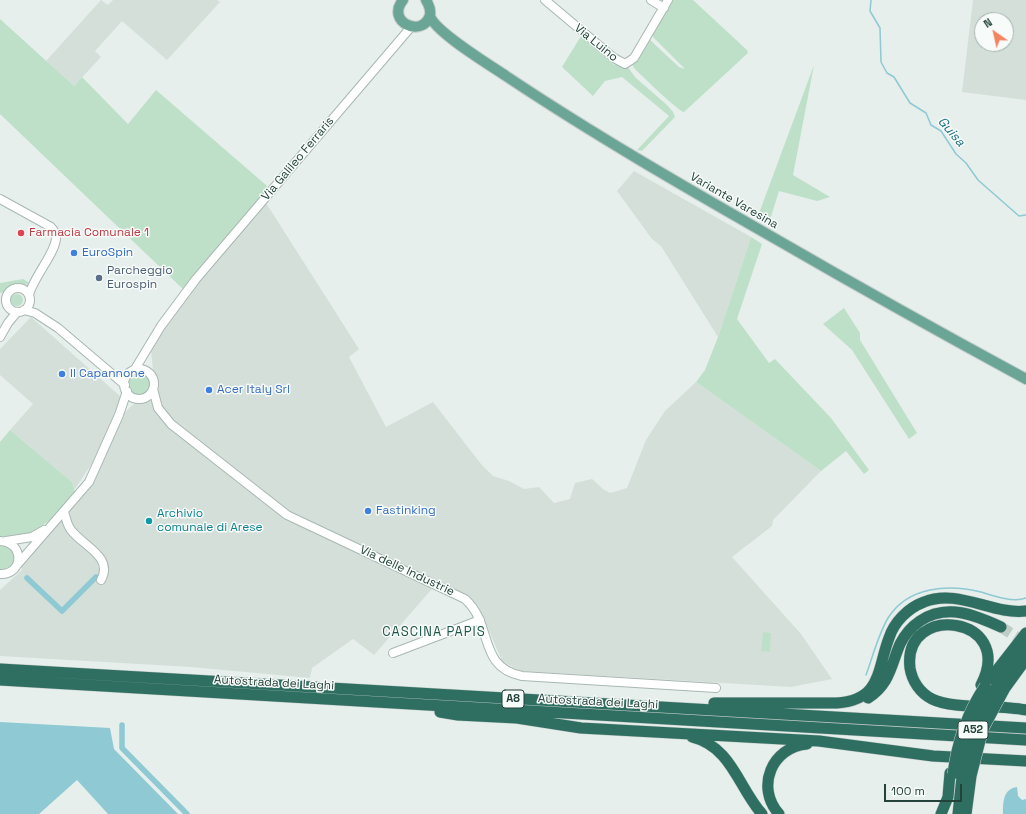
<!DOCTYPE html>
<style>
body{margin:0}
#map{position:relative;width:1026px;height:814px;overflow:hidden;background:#e6efeb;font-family:"Space Grotesk",sans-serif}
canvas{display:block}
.north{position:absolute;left:974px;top:12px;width:40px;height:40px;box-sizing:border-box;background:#f7fbf9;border:1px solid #a3b1ad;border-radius:50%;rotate:326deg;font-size:11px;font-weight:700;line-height:16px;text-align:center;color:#24423a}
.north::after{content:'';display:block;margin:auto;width:14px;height:18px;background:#f4845f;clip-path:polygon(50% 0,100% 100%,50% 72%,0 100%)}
.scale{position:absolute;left:884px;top:784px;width:78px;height:18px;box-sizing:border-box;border:2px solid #24423a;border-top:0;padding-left:5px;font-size:12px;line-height:14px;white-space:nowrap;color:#24423a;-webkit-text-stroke:3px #f7fbf9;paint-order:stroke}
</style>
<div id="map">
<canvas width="1026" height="814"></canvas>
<div class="north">N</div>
<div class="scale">100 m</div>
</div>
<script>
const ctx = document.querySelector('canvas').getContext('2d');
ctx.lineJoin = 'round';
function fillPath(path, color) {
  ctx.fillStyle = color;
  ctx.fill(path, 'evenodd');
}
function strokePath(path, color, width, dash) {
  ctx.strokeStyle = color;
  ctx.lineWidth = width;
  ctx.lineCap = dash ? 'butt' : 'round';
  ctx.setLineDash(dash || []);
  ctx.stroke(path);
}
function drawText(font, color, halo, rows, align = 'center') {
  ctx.font = font + ' "Space Grotesk",sans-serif';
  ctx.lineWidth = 3;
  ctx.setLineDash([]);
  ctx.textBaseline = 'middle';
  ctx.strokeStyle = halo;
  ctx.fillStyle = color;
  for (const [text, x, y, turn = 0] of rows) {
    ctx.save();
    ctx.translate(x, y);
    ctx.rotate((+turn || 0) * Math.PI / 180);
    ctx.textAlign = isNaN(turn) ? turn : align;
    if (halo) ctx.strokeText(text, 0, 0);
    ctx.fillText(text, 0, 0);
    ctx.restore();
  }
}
const built = new Path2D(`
 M101,0L108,5L113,0H217L220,2L167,60L122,21L95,51L101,57L74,86L46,61Z
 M973,0H1026V100L962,92ZM982,20H1006V44H982Z
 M634,171L751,237L718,337L661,246L652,239L617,191Z
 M266,203L359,349L349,357L386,427L433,402L481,464L493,476L509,481L524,489L539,487L554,503L570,499L575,483L592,479L603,489L610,493L627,488L646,440L665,411L696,382L821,471L773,520L772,526L732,557L801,634L832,679L791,687L520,671L502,661L482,614L468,598L439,581L374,655L353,639L312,668L310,678L191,667L0,656V590L22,570L21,565L89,488L121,416L137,401L148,398L155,389L151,350L157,337L200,278Z
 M31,317L121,397L115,415L92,463L75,489L72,482L10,430L33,404L0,375V349Z`);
const green = new Path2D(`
 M671,0H693L747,50L748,53L684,112C678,111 642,76 634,68L632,64L649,39L679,67L685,69L651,35Z
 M0,19L74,86L82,77L128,124L156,90L266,185L270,191L185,291L0,114Z
 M581,36L614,65L617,62L626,65L636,78L667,105L673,112L675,117L642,151L637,150L669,116L622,77L605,81L593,96L562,67Z
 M814,65L793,175L830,197L817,201L779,191L769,223L758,216Z
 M751,237L762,244L737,319L769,363L775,359L831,418L869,470L864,474L846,451L821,471L696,382L705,370L718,337Z
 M23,279L28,282V284L13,287L5,292L0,293V283Z
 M11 300a6 6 0 1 1 12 0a6 6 0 1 1-12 0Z
 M844,308L860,333V340L917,433L909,439L852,350L823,324Z
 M127 383a12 12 0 1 1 24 0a12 12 0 1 1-24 0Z
 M10,430L72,482C74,487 76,492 73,497C66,509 38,531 25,535C16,537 8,537 0,536V442Z
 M0,545C19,547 20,568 0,570Z
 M763,632L771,633L770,652L761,651Z`);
const water = new Path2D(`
 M0,722L110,728L114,749L178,814H108L77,780L39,814H0Z
 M1017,787L1018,796L1022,800L1026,799V814H1003C1003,802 1003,789 1017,787Z`);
const stream = new Path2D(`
 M871,0L870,11L880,28L881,62L887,73L894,77L910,103L926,113L931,125L941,131L956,154L966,163L978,180L1019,216L1026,215
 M866,675C873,656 878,635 888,618C908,586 949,584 981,592C994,596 1013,603 1026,598`);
const canal = new Path2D(`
 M27,578L62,611L96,577
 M122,725V748L187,814`);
const highwayTunnel = new Path2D(`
 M1001,627L1026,643`);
const minor = new Path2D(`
 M545,0L614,58L625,64L634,58L668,0
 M651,0L664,8
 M0,199L51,227C54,230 56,234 56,238C56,252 33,278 29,295
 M6 300a12 12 0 1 1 24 0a12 12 0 1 1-24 0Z
 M24,310L35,313L58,328L125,385
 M0,337L8,323L17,312
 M135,369L161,326L196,279L411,27
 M124 384a15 15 0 1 1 30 0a15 15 0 1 1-30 0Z
 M153,389L158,408L171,424L287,515L465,599C494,625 477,667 522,676L716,688
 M64,512C66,518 67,525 71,530C83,546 114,557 101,580
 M0,541C25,542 24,575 0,574
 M6,541L32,537L44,530
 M17,565L89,482L119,415L127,391
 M393,653L480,620`);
const major = new Path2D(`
 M403,0C385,22 423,39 430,15C431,9 429,5 426,0
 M430,16C435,32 490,65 506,76C593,134 683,186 774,238C857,286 941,333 1026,379`);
const highway = new Path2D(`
 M0,669L1026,728
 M0,680L1026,740
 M987,683L1026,633
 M981,685C1017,615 902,602 910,668C912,681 920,693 932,699C954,710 1000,704 1026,710
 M996,687L1026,646
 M1005,688L1026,659
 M868,698C890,684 891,665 900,644C905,634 911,627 920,621C947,603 975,615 1001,627
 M714,703H837C882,700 877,669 889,638C894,622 908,608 924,602C958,588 992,615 1026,611
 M440,712L458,715L517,718L581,728L819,741L933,756L1026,761
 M692,737C732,747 738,787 762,814
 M779,814C755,787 772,747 807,744
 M941,814L948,797L950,773
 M958,814L962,777
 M966,814L971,776`);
const highwayBridge = new Path2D(`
 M953,774C957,742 967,713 985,686
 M971,776L983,729L1005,688
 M962,777C968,744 977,715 996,687`);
const markers = [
 [21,233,4,"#e0444e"],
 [74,253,4,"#3f7fe0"],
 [99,278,4,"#5c6f8a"],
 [62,374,4,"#3f7fe0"],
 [209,390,4,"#3f7fe0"],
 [368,511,4,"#3f7fe0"],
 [149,521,4,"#0f9aa8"]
];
const shields = [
 [513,699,22],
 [973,730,30]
];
const shieldNames = [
 ["A8",513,699],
 ["A52",973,730]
];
const streetNames = [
 ["Via Luino",596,43,39],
 ["Via Galileo Ferraris",298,159,-50],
 ["Variante Varesina",734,201,30],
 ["Via delle Industrie",407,571,25],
 ["Autostrada dei Laghi",274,683,3],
 ["Autostrada dei Laghi",598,702,3]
];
const healthNames = [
 ["Farmacia Comunale 1",29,233]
];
const shopNames = [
 ["EuroSpin",82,253],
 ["Il Capannone",70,374],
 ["Acer Italy Srl",217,390],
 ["Fastinking",376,511]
];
const serviceNames = [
 ["Parcheggio",107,271],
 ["Eurospin",107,285]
];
const cultureNames = [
 ["Archivio",157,514],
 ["comunale di Arese",157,528]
];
const waterNames = [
 ["Guisa",951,132,49]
];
const neighbourhoodNames = [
 ["CASCINA PAPIS",434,632]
];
fillPath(built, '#d4dfda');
fillPath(green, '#bfe0c8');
fillPath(water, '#8ec9d4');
strokePath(stream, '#8ec9d4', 1.5);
strokePath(canal, '#8ec9d4', 5.5);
strokePath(highwayTunnel, '#bfccc8', 11, [11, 5.5]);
strokePath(minor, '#a8b8b2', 10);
strokePath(major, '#c2cac8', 12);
strokePath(highway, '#c2cac8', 12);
strokePath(minor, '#fff', 8);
strokePath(major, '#6aa596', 10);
strokePath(highway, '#2f6f62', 11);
strokePath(highwayBridge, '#c2cac8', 12, []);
strokePath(highwayBridge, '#2f6f62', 11);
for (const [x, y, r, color] of markers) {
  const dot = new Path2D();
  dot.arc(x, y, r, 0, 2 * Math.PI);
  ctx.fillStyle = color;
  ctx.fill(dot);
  strokePath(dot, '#f7fbf9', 1.5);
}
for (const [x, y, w] of shields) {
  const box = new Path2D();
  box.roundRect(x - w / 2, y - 9, w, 18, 3);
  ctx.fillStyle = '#f7fbf9';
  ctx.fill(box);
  strokePath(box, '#24423a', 1);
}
drawText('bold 11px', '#24423a', null, shieldNames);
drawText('12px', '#24423a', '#f7fbf9', streetNames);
drawText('12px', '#be3a42', '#f7fbf9', healthNames, 'left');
drawText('12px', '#366cbe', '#f7fbf9', shopNames, 'left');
drawText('12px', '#4e5e75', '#f7fbf9', serviceNames, 'left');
drawText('12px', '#0d838f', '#f7fbf9', cultureNames, 'left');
drawText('italic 13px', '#1c6f80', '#f7fbf9', waterNames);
ctx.letterSpacing = '1px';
drawText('13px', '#1f5548', '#f7fbf9', neighbourhoodNames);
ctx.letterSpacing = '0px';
</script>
